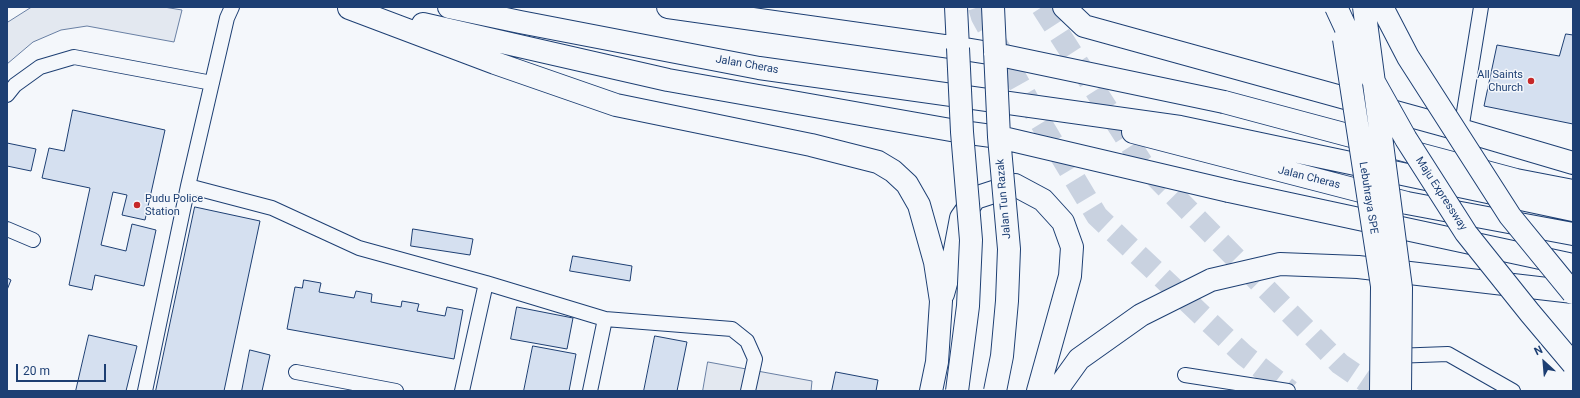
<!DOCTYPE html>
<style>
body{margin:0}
#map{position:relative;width:1580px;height:398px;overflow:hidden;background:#f4f7fb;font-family:Roboto,sans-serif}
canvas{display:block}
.frame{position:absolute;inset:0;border:8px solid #1d3f73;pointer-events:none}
.north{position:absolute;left:1524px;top:342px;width:40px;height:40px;-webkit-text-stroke:3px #f4f7fb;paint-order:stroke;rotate:334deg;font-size:11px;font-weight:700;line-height:16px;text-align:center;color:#1d3f73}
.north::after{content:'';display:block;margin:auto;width:14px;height:18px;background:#1d3f73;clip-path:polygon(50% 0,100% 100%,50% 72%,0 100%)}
.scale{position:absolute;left:16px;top:364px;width:90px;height:18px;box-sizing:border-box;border:2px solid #1d3f73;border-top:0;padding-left:5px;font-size:12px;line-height:14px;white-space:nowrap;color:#1d3f73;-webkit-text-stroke:3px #f4f7fb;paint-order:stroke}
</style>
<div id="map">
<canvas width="1580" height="398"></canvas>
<div class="frame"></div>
<div class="north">N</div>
<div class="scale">20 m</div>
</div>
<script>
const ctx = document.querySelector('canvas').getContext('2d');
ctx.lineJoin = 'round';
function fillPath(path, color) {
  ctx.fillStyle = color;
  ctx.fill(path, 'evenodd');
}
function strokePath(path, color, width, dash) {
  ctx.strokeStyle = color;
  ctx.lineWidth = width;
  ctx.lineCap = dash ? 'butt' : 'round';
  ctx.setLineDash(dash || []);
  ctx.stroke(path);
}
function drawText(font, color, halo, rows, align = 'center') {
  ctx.font = font + ' Roboto,sans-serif';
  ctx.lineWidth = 3;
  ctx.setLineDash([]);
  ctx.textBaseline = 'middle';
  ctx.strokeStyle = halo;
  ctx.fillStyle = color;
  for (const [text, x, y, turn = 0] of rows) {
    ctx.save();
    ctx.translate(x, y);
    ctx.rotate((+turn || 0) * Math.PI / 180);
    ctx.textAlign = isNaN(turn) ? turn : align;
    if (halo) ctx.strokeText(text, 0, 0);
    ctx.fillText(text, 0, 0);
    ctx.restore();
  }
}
const parking = new Path2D(`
 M32,7H164L182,10L174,42L87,26L61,30L33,42L7,64V23Z
 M708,362L812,381L811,391H703Z`);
const building = new Path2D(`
 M1566,34L1573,35V124L1484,106L1497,45L1559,56Z
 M73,110L165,130L145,220L122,215L127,195L113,192L101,245L126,251L132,224L156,230L144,286L95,275L92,290L69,285L90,188L42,178L49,148L64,151Z
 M7,143L36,149L31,171L7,166Z
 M195,207L260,221L224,391H156Z
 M413,229L473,239L470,255L411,246Z
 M573,256L632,266L630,281L570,271Z
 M7,278L11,280L7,290Z
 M304,280L321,283L319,292L354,298L356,291L372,294L371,302L401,307L402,301L419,304L417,311L445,316L447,307L463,310L454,359L287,329L295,287L302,288Z
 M517,307L573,318L567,349L511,339Z
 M89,335L137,346L126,391H76Z
 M655,336L687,342L677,391H644Z
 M533,346L576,354L569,391H524Z
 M250,350L270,355L262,391H242Z
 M836,372L878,380L876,391H832Z`);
const motorwayTunnel = new Path2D(`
 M979,7L982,17L1038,118L1097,216L1244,355L1290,391
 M1042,7L1142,163L1340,364L1380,391`);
const service = new Path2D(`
 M7,95L15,85L40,67L74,57L212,83
 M1461,130L1481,7
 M188,186L272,208L359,248L486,283L605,319L732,329L747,341L755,359L748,391
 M7,229L33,240
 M1393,356L1448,354L1513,391
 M296,372L396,391
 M1185,375L1288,391
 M145,391L188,186L227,18L232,7
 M462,391L486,283
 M590,391L605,319`);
const tertiary = new Path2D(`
 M668,7L958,48L995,54
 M956,7L958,48
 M1064,7L1084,26L1461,130L1573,163
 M349,8L495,63L616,105L811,145L878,162L893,171L907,184L919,205L935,262L941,301L937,362L931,391
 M423,24L668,80L962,132L999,137
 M1224,102L1516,180L1573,191
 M1229,191L1573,265
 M943,294L954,255L961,218L975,198L1015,185L1043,200L1063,222L1072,247L1070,276L1038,391
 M1056,391L1079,359L1141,315L1211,280L1280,264L1358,267L1573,292`);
const secondary = new Path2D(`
 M449,7L520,22L759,68L1180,127L1573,210
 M1133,132L1407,203L1573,234`);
const tertiaryBridge = new Path2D(`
 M993,7L999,137L1009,249L1007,301L1002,356L995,391
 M995,54L1224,102
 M999,137L1229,191
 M957,391L968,306L971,240L962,132L958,48`);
const motorwayBridge = new Path2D(`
 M1336,7L1355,48L1406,139L1466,233L1530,313L1573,364
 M1364,7L1401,288L1400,391
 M1382,7L1408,57L1510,216L1573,293
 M1344,39L1382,286L1381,391`);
const markers = [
 [1531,81,4,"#c62828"],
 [137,205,4,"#c62828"]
];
const streetNames = [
 ["Jalan Cheras",747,65,10],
 ["Jalan Cheras",1309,178,14],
 ["Maju Expressway",1441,194,57],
 ["Lebuhraya SPE",1368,198,81],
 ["Jalan Tun Razak",1004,199,-95]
];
const poiNames = [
 ["All Saints",1523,75],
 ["Church",1523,88],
 ["Pudu Police",145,199,"left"],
 ["Station",145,212,"left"]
];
fillPath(parking, '#e3e8f0');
strokePath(parking, '#687fa3', 1);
fillPath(building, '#d5e0f0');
strokePath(building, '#1d3f73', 1);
strokePath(motorwayTunnel, '#c9d2e0', 22, [22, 11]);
strokePath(service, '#1d3f73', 16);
strokePath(tertiary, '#1d3f73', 24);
strokePath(secondary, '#1d3f73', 24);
strokePath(service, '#f4f7fb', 14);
strokePath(tertiary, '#f4f7fb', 22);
strokePath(secondary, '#f4f7fb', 22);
strokePath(tertiaryBridge, '#1d3f73', 24, []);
strokePath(motorwayBridge, '#1d3f73', 24, []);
strokePath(tertiaryBridge, '#f4f7fb', 22);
strokePath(motorwayBridge, '#f4f7fb', 22);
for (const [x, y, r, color] of markers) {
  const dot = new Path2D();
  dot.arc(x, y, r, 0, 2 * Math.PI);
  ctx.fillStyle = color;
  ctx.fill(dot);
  strokePath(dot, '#f4f7fb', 1.5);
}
drawText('11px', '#1d3f73', '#f4f7fb', streetNames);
drawText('11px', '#1d3f73', '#f4f7fb', poiNames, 'right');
</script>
